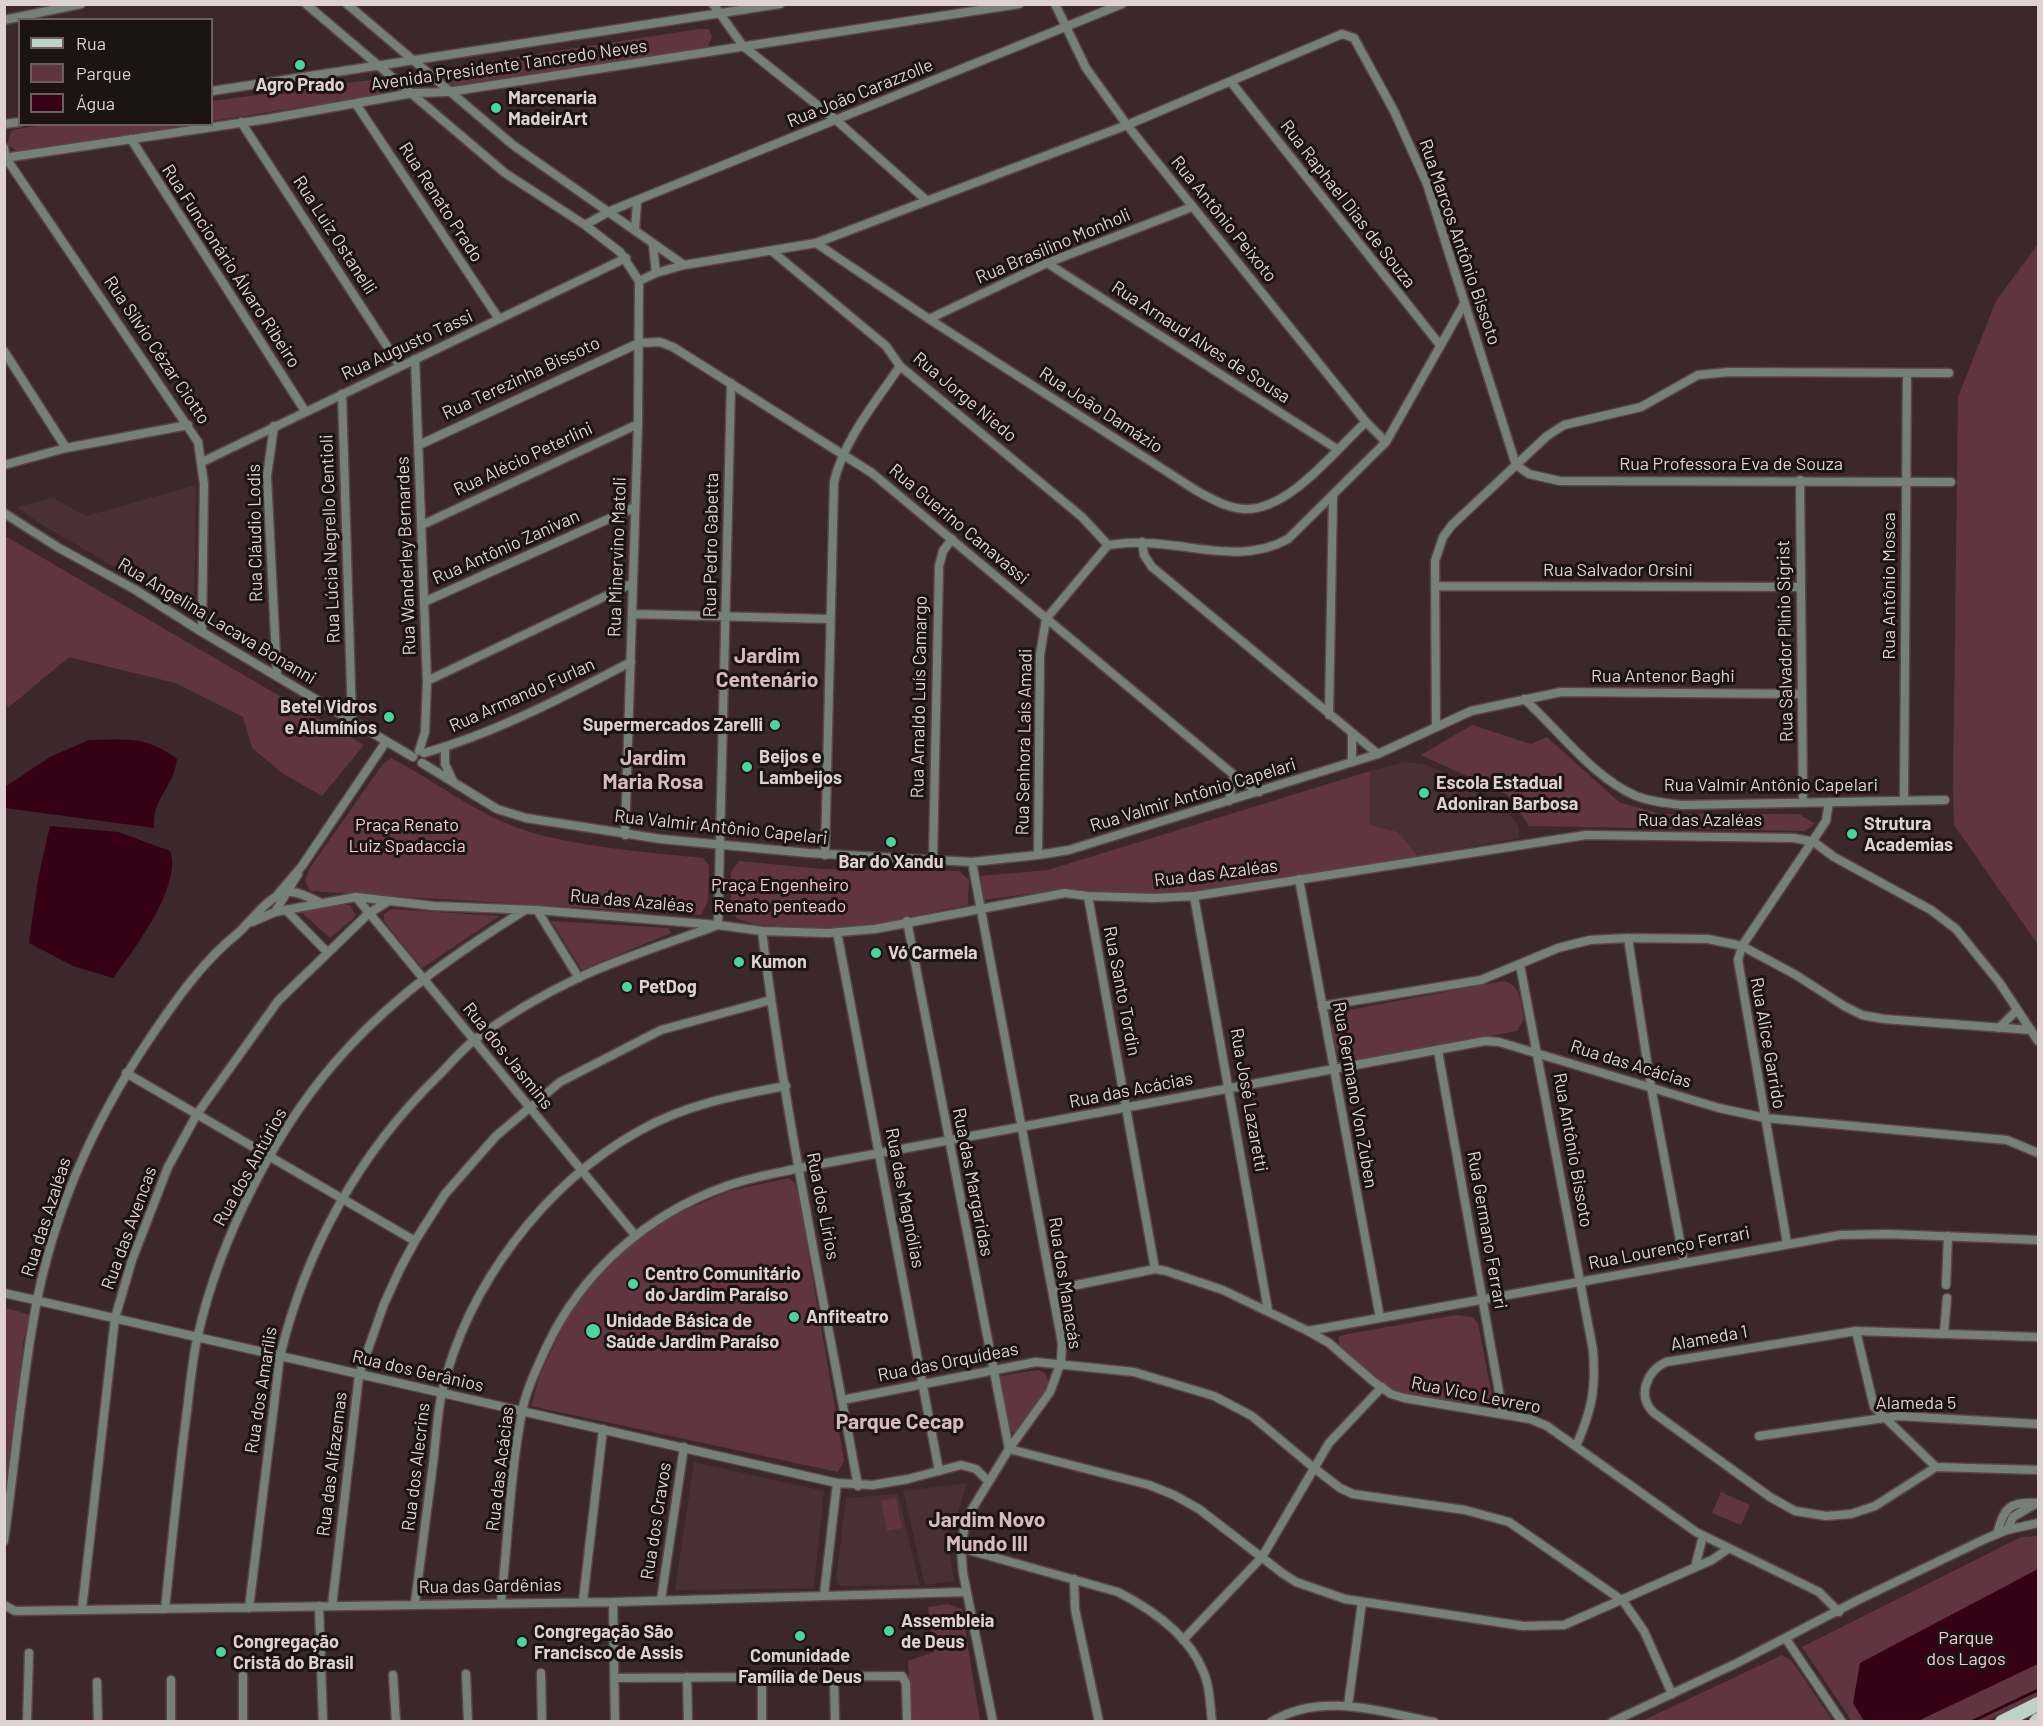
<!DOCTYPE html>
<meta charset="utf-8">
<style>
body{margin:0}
#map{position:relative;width:2043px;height:1726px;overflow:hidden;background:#3c272c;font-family:Barlow,sans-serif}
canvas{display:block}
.frame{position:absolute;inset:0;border:6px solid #dfd0d3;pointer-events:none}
.legend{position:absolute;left:18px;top:18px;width:195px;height:108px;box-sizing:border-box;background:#1c1315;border:2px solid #6a5f61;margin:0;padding:8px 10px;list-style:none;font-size:18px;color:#dfd0d3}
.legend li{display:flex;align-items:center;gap:12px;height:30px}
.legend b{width:30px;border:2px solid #6a5f61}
</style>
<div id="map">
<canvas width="2043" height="1726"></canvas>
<div class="frame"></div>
<ul class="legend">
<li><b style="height:8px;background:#bed3c8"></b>Rua</li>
<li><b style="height:16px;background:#603541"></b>Parque</li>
<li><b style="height:16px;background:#360015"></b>Água</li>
</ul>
</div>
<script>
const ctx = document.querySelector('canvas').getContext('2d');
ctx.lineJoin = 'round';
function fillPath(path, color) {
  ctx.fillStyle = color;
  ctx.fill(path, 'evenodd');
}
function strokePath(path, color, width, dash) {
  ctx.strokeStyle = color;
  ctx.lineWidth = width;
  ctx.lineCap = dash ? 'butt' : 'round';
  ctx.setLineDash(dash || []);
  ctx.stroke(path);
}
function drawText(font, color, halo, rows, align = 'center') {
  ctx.font = font + ' Barlow,sans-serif';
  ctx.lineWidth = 6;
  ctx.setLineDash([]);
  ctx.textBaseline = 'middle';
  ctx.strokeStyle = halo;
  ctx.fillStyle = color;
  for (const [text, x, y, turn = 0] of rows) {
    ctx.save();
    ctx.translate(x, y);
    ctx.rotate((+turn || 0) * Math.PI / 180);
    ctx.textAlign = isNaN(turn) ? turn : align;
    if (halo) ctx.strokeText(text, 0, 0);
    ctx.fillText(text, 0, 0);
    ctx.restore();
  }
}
const built = new Path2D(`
 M196,485L194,613L39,523L17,507L53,498L86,516Z
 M1406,762L1427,765L1448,774L1508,812L1519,827V838L1418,856L1398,832L1370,825V771Z
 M694,1462L824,1491L814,1588L675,1590Z
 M967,1483L953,1529L947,1532L954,1581L925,1585L903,1491Z
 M898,1494L920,1585L841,1586L836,1581L846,1498Z`);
const green = new Path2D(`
 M699,29H709L712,37L707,48L453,86L443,79L445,68Z
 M377,79L381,88L379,95L212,121V101Z
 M50,124H192V125L16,151L7,144L12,130Z
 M2038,244V945L1954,825L1953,788L1958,397L1996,301Z
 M5,536L364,745L322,796L282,773L252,748L243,717L175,683L69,657L8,708L4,697Z
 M1472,725L1531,744L1547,737L1619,802L1660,814H1799L1815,824L1805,831L1529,826L1508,795L1421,755Z
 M391,758C434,780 474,813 521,829C575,847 645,852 703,858L709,865L708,901L701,915L310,891L305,880L309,869L383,764Z
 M1370,771V825L1398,832L1418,856L1153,898L1088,894L1062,889L984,900L981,876L1048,870Z
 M739,861L823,869L959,871L969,880L968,905L864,926L816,928L757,925L737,919L731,909V872Z
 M306,905H350L356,916L330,938L300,911Z
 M391,909L500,916L422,968L384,921V914Z
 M551,921L668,928L671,933L582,970Z
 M1503,981C1522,984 1521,1004 1524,1019L1517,1031L1353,1062C1330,1058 1323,1022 1344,1011Z
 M789,1178L795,1183L798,1193L844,1460L838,1472L531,1406L540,1375L568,1316L617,1251L680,1212L730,1191Z
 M5,1308L31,1315L24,1338L5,1500Z
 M1456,1315L1473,1317L1478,1323L1492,1395L1485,1406L1478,1407L1395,1392L1340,1349L1338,1337L1347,1334Z
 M1038,1370L1046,1374L1049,1385L1015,1433L1009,1431L998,1380L1001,1376Z
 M1721,1492L1750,1505L1741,1525L1712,1513Z
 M896,1498L902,1528L887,1531L881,1501Z
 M2038,1536V1697L1986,1721H1852L1802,1647L2021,1537Z
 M948,1604L962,1609L980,1721H911L908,1661L934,1652L928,1607Z
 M1782,1655L1791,1660L1833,1721H1642Z`);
const water = new Path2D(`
 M89,740C127,740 144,735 177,759C174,787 152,798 154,828L5,808V787L50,757Z
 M50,826L118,832L170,851C183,884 133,952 113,978L73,966L29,943L38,879Z
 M2038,1569V1664L1918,1721H1864L1853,1703L1860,1663Z`);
const stream = new Path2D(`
 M1971,1722L2038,1690`);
const street = new Path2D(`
 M306,4L505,173L585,225L620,252L639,281L656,273L653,245
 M347,4L513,145L684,265
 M713,4L743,46L836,120L926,200
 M1055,4L1086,68L1127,125L1366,422L1386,442
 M4,20L81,4
 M1231,82L1440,345
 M212,91L780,4
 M356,104L499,319
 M241,122L400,366
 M4,124L20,122
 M131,139L305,411
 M4,148L6,158L198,442L204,484L202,632
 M4,158L267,119L413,93L448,92L1019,4
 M585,225L610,211L1122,4
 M635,230L637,202
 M816,243L929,319L1197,491C1212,499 1227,508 1244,509C1289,511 1335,450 1366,422
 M773,252L886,346L900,366L1082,517L1108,545
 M1047,263L1337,449
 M656,273L684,265L816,243L1127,125L1342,34L1354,38L1394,111L1427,184L1516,465
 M929,319L1047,263L1192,207
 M4,351L66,448
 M415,359L427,681L425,732L419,751
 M342,394L352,720
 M274,426L267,476L277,676
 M419,445L639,343L660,342L673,347L872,473L1234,775L1259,792
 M202,462L626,258
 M4,465L66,448L188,425
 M1516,465L1529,474L1560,481L1951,482
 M1800,480L1803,801
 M4,513L59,548L134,589L202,632L413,757
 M422,525L638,424
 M1142,542L1144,555L1152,567L1378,754
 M1108,545C1119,544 1130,542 1141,543C1190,543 1242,565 1288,539L1386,442L1464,304
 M1435,586L1801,587
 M424,602L635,507
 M633,614L829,619
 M427,681L633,583
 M1524,699C1559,730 1592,777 1636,796C1651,802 1666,803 1682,805L1945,800
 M1329,715L1333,496
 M1436,726L1435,561L1443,537L1452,525L1547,436L1564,425L1641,407L1698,375L1729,372L1949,373
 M1352,734V762
 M445,748V764L453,781
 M424,753C496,733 565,696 631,662
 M422,763L497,809L526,818L661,839L808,853L972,862L1038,855L1069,850L1378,754L1471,711L1561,692L1802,694
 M1904,799L1907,373
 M1229,801L1234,775
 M625,835L638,424L639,281
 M825,855L834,482C844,439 876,402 900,366
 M1038,855L1040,655L1046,619L1108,545
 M933,859L939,566L943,551L952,539
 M972,862L1062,1343L1061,1362L1050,1392L1009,1449L966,1519L961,1548L963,1573L993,1722
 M1299,879L1380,1318
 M278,894L302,866L385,743
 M1088,896L1155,1269
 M1194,896L1268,1310
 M356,897L635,1235
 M286,910L328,953
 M537,910L579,978
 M275,912L298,874
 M907,921L1009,1449L1149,1485L1174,1495L1199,1509L1282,1573L1296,1582L1345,1599L1523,1626L1564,1625L1712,1560L1728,1549
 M252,922L275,912L356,897L434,906L537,910L718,925L762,931L828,933L875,929L1065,893L1088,896L1154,898L1194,896L1586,835L1794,838L1814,842L1834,857L1931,910L1956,929L1999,982L2038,1041
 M762,931C785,1117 824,1301 858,1486
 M837,932L939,1471
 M1628,938L1651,1087L1684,1262
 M1520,965L1593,1350C1596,1389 1592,1410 1576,1446
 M1322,1006L1481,980L1558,948L1590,940L1628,938L1708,939L1742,946L1796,975L1844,1006L1862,1015L1884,1019L2031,1030
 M1999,1028L2017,1010
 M1438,1051L1503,1414
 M126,1073L415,1241
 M1787,1243L1738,960L1742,946L1826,821L1829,802
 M1946,1285L1948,1236
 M1052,1290L1155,1269L1166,1271L1223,1290L1308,1331L1329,1343L1374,1382L1391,1394L1404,1398L1530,1419L1547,1426L1696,1532L1819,1592L1839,1612
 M4,1293L837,1483L873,1485L908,1479L961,1465L976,1469L988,1481
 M1308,1331L1840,1235L1888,1234L2038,1240
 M1856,1331L1874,1407L1936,1467L2038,1470
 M1944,1332L1947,1298
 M842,1400L1036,1362L1134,1372L1214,1396L1252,1416L1314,1468L1340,1488L1353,1494L1465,1510L1509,1522L1623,1601L1644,1631L1672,1694
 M1759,1436L1898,1416L2038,1424
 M1936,1467L1875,1506L1851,1514L1826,1516L1795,1511L1770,1497L1654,1413C1636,1396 1647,1371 1666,1362L1856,1331L2038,1337
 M2007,1530L2013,1517L2037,1503
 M1997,1534C2004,1507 2010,1501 2038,1503
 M4,1541C15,1464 21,1387 35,1311C53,1212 94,1121 150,1038C175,1001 203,961 237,934C251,922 270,893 289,892C298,891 310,898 319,902
 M961,1548L1118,1592C1151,1609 1189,1635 1203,1671C1210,1686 1210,1705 1212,1722
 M1695,1567L1703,1536
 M1074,1579L1075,1609L1099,1722
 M824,1595L837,1483
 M661,1600L684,1447
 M583,1601L603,1429
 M613,1602L615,1722
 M415,1603C421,1557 427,1510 433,1464C436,1440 437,1415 442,1392C467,1286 544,1184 639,1131C684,1105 736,1095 786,1086
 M501,1603C508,1540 510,1474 522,1412C526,1390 537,1368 546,1348C581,1273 646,1215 724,1187C747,1178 774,1174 799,1168L1485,1041L1499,1042L1719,1108L1765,1118L2007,1140L2038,1153
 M4,1605L15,1611L613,1602L965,1592
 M319,1606L323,1722
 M332,1606L359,1375L384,1304L400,1269L415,1241L445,1194L496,1136L560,1082L661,1030L771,1000
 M249,1608L280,1356C306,1249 359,1153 438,1076C451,1063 463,1048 477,1038C508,1015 544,994 578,978C623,957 672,942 718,925L731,383
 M82,1609L115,1318L132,1260L168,1167L197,1114L278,1001L368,914L387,902
 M165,1609C172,1543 178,1477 187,1411C190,1386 192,1360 198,1335C220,1237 278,1123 347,1049C398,993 461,950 525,910
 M1786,1639L1842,1722
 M1183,1640L1262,1557L1329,1443L1382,1387
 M541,1673L542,1722
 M466,1674L468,1722
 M393,1675L396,1722
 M762,1675V1722
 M243,1676V1722
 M834,1676L835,1722
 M687,1677L688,1722
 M615,1678L902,1676L906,1683L907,1722
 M171,1680V1722
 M97,1682L98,1722
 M1348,1706L1362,1602
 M27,1722L29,1653
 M1271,1722C1321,1691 1381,1712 1434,1722
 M1612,1722L1737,1663L1858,1600L1985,1539L2007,1530L2038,1523`);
const primary = new Path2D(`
 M2002,1722L2038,1704
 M2036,1722L2038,1720`);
const markers = [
 [300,65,6,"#4bd49b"],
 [496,108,6,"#4bd49b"],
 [389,717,6,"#4bd49b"],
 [775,725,6,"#4bd49b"],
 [747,767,6,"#4bd49b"],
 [1424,793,6,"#4bd49b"],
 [1852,834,6,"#4bd49b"],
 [891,842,6,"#4bd49b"],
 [876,953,6,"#4bd49b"],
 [739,962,6,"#4bd49b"],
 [627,987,6,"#4bd49b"],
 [633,1284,6,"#4bd49b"],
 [794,1317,6,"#4bd49b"],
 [593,1331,8,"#4bd49b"],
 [889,1631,6,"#4bd49b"],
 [800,1636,6,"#4bd49b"],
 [522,1642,6,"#4bd49b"],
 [221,1652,6,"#4bd49b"]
];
const streetNames = [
 ["Avenida Presidente Tancredo Neves",509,65,-8],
 ["Rua João Carazzolle",860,93,-22],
 ["Rua Renato Prado",441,202,57],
 ["Rua Raphael Dias de Souza",1348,204,52],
 ["Rua Antônio Peixoto",1224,219,51],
 ["Rua Luiz Ostanelli",335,235,57],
 ["Rua Marcos Antônio Bissoto",1460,242,71],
 ["Rua Brasilino Monholi",1053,246,-23],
 ["Rua Funcionário Álvaro Ribeiro",231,266,57],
 ["Rua Arnaud Alves de Sousa",1201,342,33],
 ["Rua Augusto Tassi",407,345,-25],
 ["Rua Sílvio Cézar Ciotto",157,350,56],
 ["Rua Terezinha Bissoto",521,378,-25],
 ["Rua Jorge Niedo",965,397,40],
 ["Rua João Damázio",1101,410,33],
 ["Rua Alécio Peterlini",523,459,-25],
 ["Rua Professora Eva de Souza",1731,464],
 ["Rua Guerino Canavassi",959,524,40],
 ["Rua Cláudio Lodis",255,533,-91],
 ["Rua Lúcia Negrello Centioli",330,539,-92],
 ["Rua Pedro Gabetta",711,545,-89],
 ["Rua Antônio Zanivan",506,547,-24],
 ["Rua Wanderley Bernardes",406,556,-92],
 ["Rua Minervino Matoli",617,557,-88],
 ["Rua Salvador Orsini",1618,570],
 ["Rua Antônio Mosca",1889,586,-90],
 ["Rua Angelina Lacava Bonanni",217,621,31],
 ["Rua Salvador Plínio Sigrist",1785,641,-91],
 ["Rua Antenor Baghi",1663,676],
 ["Rua Armando Furlan",522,695,-24],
 ["Rua Arnaldo Luís Camargo",919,697,-89],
 ["Rua Senhora Laís Amadi",1024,742,-89],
 ["Rua Valmir Antônio Capelari",1771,785],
 ["Rua Valmir Antônio Capelari",1193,795,-17],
 ["Rua das Azaléas",1700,820],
 ["Rua Valmir Antônio Capelari",721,827,6],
 ["Rua das Azaléas",1216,873,-7],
 ["Rua das Azaléas",632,901,5],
 ["Rua Santo Tordin",1122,991,79],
 ["Rua Alice Garrido",1768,1043,80],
 ["Rua dos Jasmins",508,1056,51],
 ["Rua das Acácias",1631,1064,17],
 ["Rua das Acácias",1131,1090,-11],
 ["Rua Germano Von Zuben",1355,1095,80],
 ["Rua José Lazaretti",1249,1100,80],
 ["Rua Antônio Bissoto",1573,1150,80],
 ["Rua dos Antúrios",250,1167,-61],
 ["Rua das Margaridas",973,1182,79],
 ["Rua das Magnólias",905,1198,79],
 ["Rua dos Lírios",823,1206,79],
 ["Rua das Azaléas",46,1217,-72],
 ["Rua das Avencas",129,1228,-70],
 ["Rua Germano Ferrari",1487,1230,80],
 ["Rua Lourenço Ferrari",1669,1248,-11],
 ["Rua dos Manacás",1065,1283,81],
 ["Alameda 1",1709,1338,-10],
 ["Rua das Orquídeas",948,1362,-11],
 ["Rua dos Gerânios",418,1371,13],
 ["Rua dos Amarílis",261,1390,-81],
 ["Rua Vico Levrero",1476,1395,11],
 ["Alameda 5",1916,1403],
 ["Rua das Alfazemas",332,1464,-83],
 ["Rua dos Alecrins",416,1467,-83],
 ["Rua das Acácias",500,1469,-83],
 ["Rua dos Cravos",656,1521,-81],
 ["Rua das Gardênias",490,1586,-1]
];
const poiNames = [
 ["Agro Prado",300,85,"center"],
 ["Marcenaria",508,98],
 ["MadeirArt",508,119],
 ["Betel Vidros",377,707,"right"],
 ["e Alumínios",377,728,"right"],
 ["Supermercados Zarelli",763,725,"right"],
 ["Beijos e",759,757],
 ["Lambeijos",759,778],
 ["Escola Estadual",1436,783],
 ["Adoniran Barbosa",1436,804],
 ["Strutura",1864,824],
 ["Academias",1864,845],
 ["Bar do Xandu",891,862,"center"],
 ["Vó Carmela",888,953],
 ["Kumon",751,962],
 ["PetDog",639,987],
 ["Centro Comunitário",645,1274],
 ["do Jardim Paraíso",645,1295],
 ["Anfiteatro",806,1317],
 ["Unidade Básica de",606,1321],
 ["Saúde Jardim Paraíso",606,1342],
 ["Assembleia",901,1621],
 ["de Deus",901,1642],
 ["Congregação São",534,1632],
 ["Francisco de Assis",534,1653],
 ["Congregação",233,1642],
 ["Cristã do Brasil",233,1663],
 ["Comunidade",800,1656,"center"],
 ["Família de Deus",800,1677,"center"]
];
const parkNames = [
 ["Praça Renato",407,825],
 ["Luiz Spadaccia",407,846],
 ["Praça Engenheiro",780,885],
 ["Renato penteado",780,906],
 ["Parque",1966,1638],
 ["dos Lagos",1966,1659]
];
const quarterNames = [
 ["Jardim",767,656],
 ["Centenário",767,680],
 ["Jardim",653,758],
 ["Maria Rosa",653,782],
 ["Parque Cecap",900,1422],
 ["Jardim Novo",987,1520],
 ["Mundo III",987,1544]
];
fillPath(built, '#4b2f36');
fillPath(green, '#603541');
fillPath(water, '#360015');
strokePath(stream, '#360015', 3);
strokePath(street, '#59454a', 11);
strokePath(primary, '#59454a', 16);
strokePath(street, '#76807a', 8);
strokePath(primary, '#bed3c8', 14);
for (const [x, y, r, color] of markers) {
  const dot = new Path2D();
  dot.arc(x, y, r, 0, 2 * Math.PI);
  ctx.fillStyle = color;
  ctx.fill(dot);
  strokePath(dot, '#1c1315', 2);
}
drawText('18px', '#dfd0d3', '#1c1315', streetNames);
drawText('bold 18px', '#dfd0d3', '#1c1315', poiNames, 'left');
drawText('18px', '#f2cad3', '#1c1315', parkNames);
drawText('bold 21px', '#d6bac0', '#1c1315', quarterNames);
</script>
